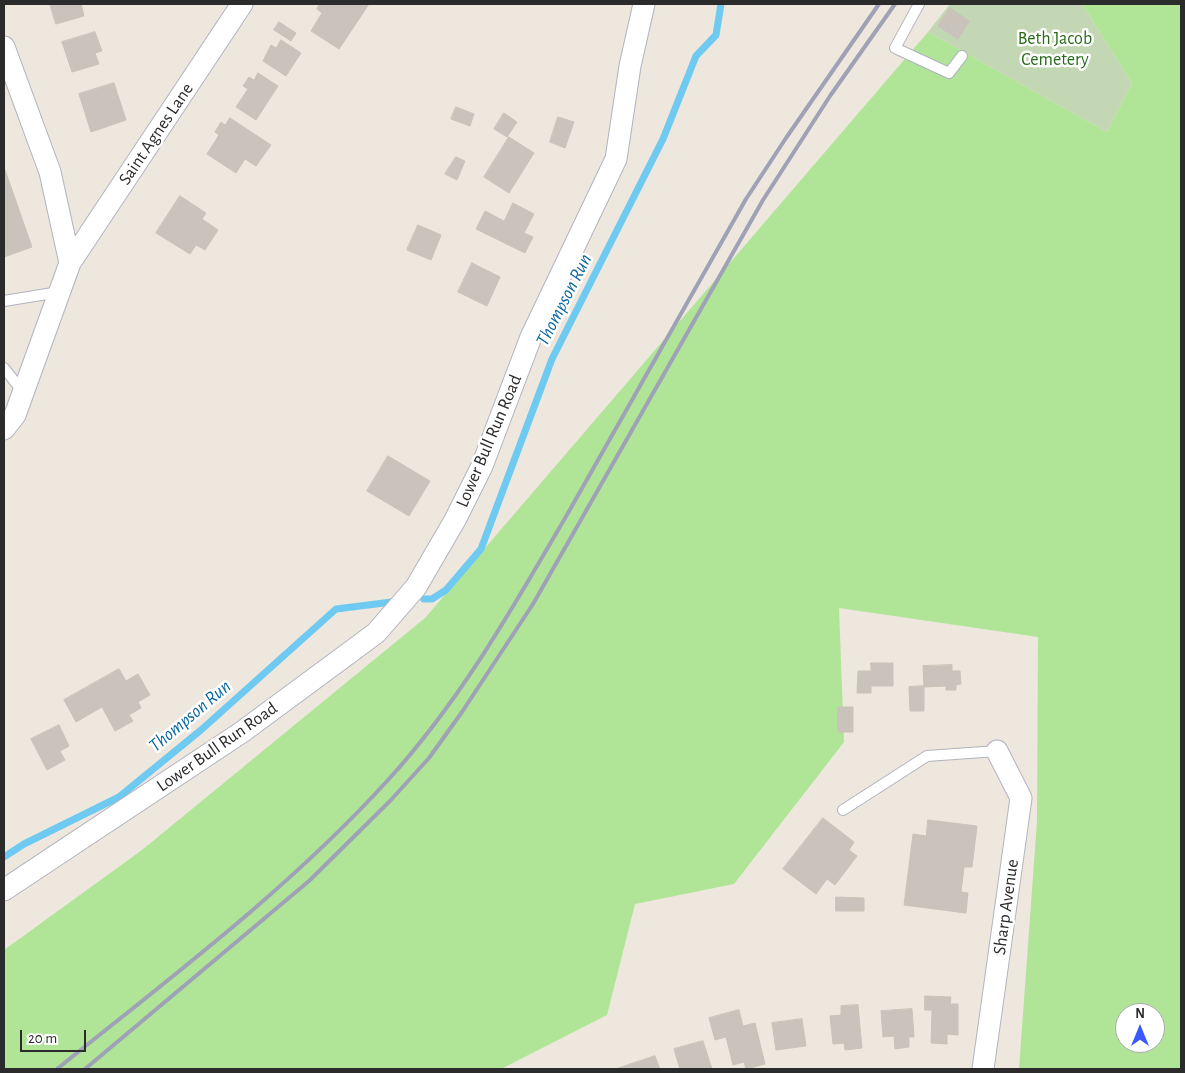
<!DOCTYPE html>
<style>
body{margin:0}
#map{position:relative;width:1185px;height:1073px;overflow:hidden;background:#ede7dd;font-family:"Alegreya Sans",sans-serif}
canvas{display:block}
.frame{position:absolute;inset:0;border:5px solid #2b2b2b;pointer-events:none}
.north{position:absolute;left:1115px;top:1003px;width:50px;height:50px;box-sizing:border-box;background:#fff;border:1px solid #aaa;border-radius:50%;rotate:0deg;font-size:14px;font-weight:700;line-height:20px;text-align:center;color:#2b2b2b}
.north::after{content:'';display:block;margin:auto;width:18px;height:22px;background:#3a58fd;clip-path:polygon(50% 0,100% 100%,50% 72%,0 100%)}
.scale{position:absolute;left:20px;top:1030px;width:66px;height:22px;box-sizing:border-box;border:2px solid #2b2b2b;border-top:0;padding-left:6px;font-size:15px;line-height:18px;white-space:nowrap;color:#2b2b2b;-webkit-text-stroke:4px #fff;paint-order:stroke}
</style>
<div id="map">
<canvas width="1185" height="1073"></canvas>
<div class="frame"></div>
<div class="north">N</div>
<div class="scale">20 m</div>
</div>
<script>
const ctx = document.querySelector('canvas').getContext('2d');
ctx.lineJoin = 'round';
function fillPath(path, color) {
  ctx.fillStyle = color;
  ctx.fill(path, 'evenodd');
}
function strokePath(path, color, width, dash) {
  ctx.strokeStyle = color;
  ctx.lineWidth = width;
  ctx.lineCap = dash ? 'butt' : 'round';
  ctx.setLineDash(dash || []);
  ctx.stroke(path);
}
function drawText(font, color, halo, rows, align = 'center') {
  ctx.font = font + ' "Alegreya Sans",sans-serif';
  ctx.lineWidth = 5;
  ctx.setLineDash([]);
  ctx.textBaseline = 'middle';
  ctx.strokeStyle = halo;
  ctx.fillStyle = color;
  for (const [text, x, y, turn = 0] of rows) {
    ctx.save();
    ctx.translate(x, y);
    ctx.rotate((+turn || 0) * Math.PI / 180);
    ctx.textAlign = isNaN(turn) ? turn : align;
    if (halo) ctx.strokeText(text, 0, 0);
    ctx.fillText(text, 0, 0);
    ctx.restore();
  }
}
const green = new Path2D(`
 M1082,4H1181V1069H1019L1037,821L1038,637L839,608L844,742L734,884L635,904L607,1015L501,1069H4V950L142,850L425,618L928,32L1107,132L1132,83ZM1125,1013H1155V1043H1125Z`);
const cemetery = new Path2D(`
 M950,4H1082L1132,83L1107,132L928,32Z`);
const stream = new Path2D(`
 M424,599H432L446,590L481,549L552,359L663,139L696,56L716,35L721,4
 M4,857L24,844L119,797L201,730L336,609L392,602`);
const building = new Path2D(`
 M50,4H81L84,16L56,24Z
 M320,4H369L339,49L311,31L322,13L317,9Z
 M950,8L969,21L958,39L938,26Z
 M279,22L296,33L291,41L274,30Z
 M95,32L102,51L95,53L99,64L72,72L62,42Z
 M281,40L301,53L286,76L263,61L271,45L276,48Z
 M258,73L278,86L256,120L236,107L248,89L243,86L249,77L254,80Z
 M114,83L126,120L91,132L79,94Z
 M456,107L474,114L470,126L451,119Z
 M504,113L517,122L507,137L494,129Z
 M558,117L574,122L565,148L550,142Z
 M230,118L271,145L256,166L245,159L236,173L207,154L219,135L215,132L221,122L225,125Z
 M509,137L534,153L509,193L484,177Z
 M456,157L465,161L457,180L445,174Z
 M4,167L32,247L4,257Z
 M180,196L206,213L202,219L218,230L205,250L196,245L190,254L156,233Z
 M513,203L534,214L524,233L533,237L525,253L476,229L485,211L504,221Z
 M418,225L441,235L431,260L407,250Z
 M472,263L500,277L487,306L458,292Z
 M388,456L430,481L409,516L367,491Z
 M871,663H893V686H871V693H857L858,671H871Z
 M952,665V671H960L961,684L956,685V690H946V686L924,687L923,666Z
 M119,669L126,681L138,674L150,695L138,702L141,708L129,715L133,721L115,731L102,707L76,722L64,700Z
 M924,686V711H910L909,687Z
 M838,707H853V732H838Z
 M59,725L69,746L60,751L65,760L47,770L31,739Z
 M823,818L854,842L849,850L857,856L835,885L827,879L816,894L783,869Z
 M928,820L977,826L972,867H964L961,892L968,893L966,913L904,905L913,834L926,836Z
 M836,897L864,898V911H836Z
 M925,996L951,997L950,1004H958V1035L947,1034V1044L931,1043L932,1010H925Z
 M858,1005L862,1048L845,1050L844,1043L833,1044L830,1016L841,1015V1006Z
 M912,1009L914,1037H909V1047L895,1049L894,1036L883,1037L881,1011Z
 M739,1010L743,1026L755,1023L765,1064L746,1069L744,1062L733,1065L726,1037L715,1040L709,1018Z
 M802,1019L806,1046L776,1050L772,1023Z
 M703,1041L712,1069H680L674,1049Z
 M655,1056L660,1069H616Z`);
const lane = new Path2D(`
 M919,4L895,48L949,73L962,56
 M4,301L59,292
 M4,368L23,392
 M843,810L927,756L997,751`);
const street = new Path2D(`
 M4,47L50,172L70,263
 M4,429L15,415L70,263L242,4
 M4,890L242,732L376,633L416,587L455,520L482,466L531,337L616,159L630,66L644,4
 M983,1069L1021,798L997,751`);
const rail = new Path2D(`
 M57,1069C171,977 290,888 388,780C461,700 514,606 568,513C628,409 687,304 746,199L786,138L879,4
 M85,1069L309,881L390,801L429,758L462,712L533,604L763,200L830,96L895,4`);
const parkNames = [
 ["Beth Jacob",1055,39],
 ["Cemetery",1055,60]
];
const streetNames = [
 ["Saint Agnes Lane",156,134,-56],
 ["Lower Bull Run Road",489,441,-67],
 ["Lower Bull Run Road",217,747,-35],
 ["Sharp Avenue",1006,907,-82]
];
const waterNames = [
 ["Thompson Run",564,300,-63],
 ["Thompson Run",190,716,-40]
];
fillPath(green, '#b0e598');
fillPath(cemetery, '#c4d7b4');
strokePath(stream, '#6ecaf1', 7);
fillPath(building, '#c9c3bc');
strokePath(building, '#c9c3b6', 1);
strokePath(lane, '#b1b3bf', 12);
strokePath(street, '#b1b3bf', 23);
strokePath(lane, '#fff', 10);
strokePath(street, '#fff', 21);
strokePath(rail, '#9fa2b6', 4);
drawText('18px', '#276a19', '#fff', parkNames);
drawText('18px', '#2b2b2b', '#fff', streetNames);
drawText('italic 19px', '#0b679f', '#fff', waterNames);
</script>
